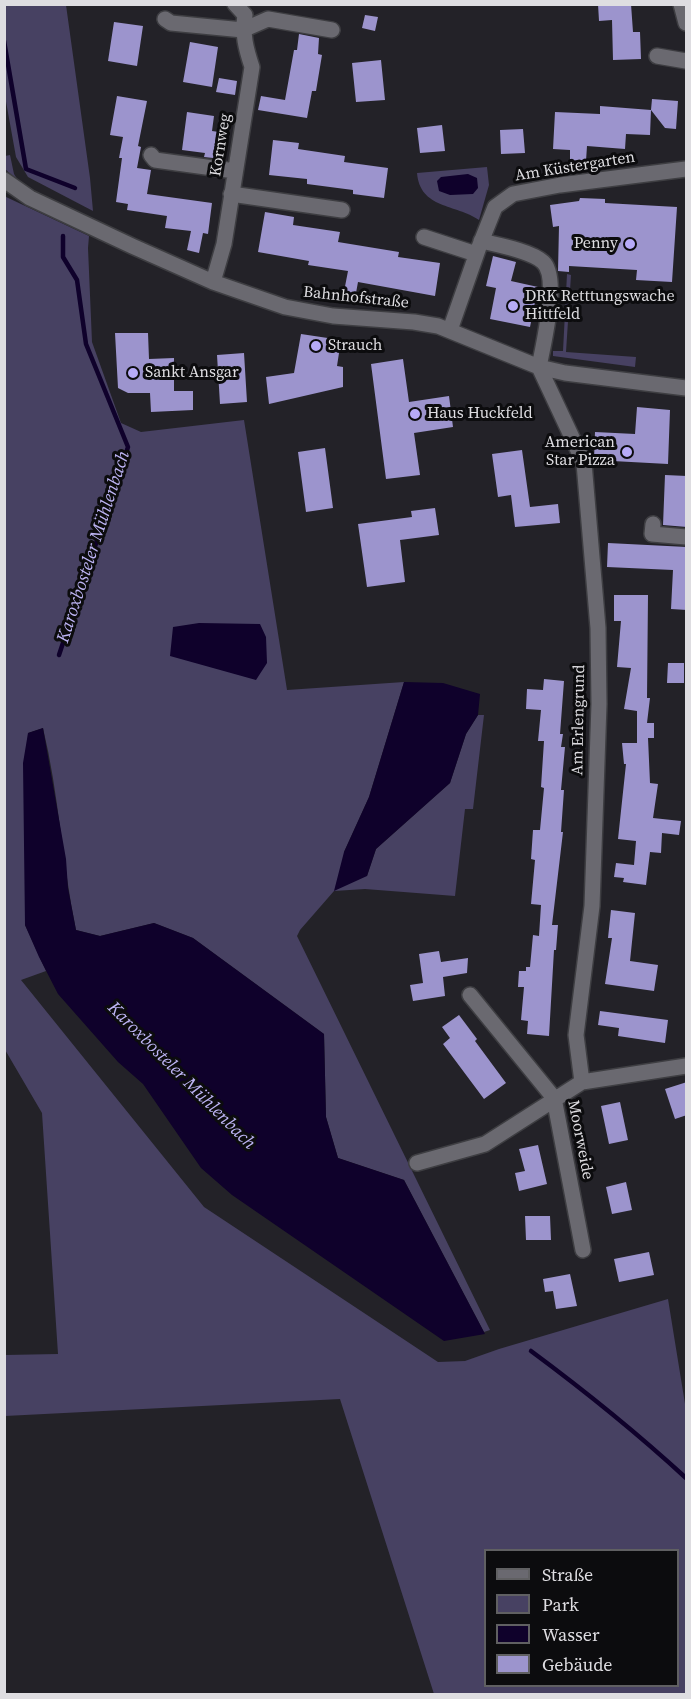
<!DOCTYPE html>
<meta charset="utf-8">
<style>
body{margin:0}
#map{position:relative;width:691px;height:1699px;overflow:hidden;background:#232228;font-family:"Source Serif 4",serif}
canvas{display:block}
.frame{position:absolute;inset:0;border:6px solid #dedde1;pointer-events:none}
.legend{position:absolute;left:484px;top:1549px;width:195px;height:138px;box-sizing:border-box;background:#0c0c0e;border:2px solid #606062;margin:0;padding:8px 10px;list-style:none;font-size:18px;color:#dedde1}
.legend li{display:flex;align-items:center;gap:12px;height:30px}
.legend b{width:30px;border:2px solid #606062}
</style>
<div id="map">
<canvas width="691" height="1699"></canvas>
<div class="frame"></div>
<ul class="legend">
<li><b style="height:8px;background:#6a6970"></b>Straße</li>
<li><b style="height:16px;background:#474162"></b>Park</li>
<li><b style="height:16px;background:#0f012b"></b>Wasser</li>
<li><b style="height:16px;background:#9c94cd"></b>Gebäude</li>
</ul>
</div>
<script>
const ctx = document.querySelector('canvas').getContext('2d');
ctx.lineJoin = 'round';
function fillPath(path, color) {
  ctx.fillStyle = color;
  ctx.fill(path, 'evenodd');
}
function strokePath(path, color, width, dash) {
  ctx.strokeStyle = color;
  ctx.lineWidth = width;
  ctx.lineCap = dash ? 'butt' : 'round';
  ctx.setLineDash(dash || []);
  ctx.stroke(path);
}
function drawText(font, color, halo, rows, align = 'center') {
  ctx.font = font + ' "Source Serif 4",serif';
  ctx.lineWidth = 6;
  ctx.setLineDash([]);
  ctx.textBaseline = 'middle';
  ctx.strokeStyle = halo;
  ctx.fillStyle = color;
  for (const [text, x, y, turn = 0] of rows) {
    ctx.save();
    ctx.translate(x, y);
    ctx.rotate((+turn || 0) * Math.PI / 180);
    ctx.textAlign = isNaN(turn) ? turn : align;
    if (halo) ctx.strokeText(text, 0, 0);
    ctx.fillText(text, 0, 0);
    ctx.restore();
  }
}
const green = new Path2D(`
 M4,5H66L90,178L93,211L28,177L16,157L5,96Z
 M10,155L14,174L19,182L5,169V156Z
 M487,167L489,185L479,220C456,204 420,209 417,173Z
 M4,196L89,236L88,248L92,342L121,423L141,432L244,420L287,690L404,682L369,797L344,852L367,876L376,849L450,783L466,734L478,715H484L473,809H465L455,896L365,889L334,891L300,930L297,936L490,1330L484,1332L404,1180L338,1158L326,1117L324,1034L193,938L154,923L100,936L76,930C62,863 59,794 43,728L28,733L25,925L46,971L21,980L204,1207L438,1362L465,1361L499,1349L668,1299L686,1410V1694H434L340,1399L5,1416V1355L58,1354L42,1113L4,1048ZM486,1550H678V1686H486Z
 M567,274L571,275L566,352L636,357L635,367L553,356V351H563Z`);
const water = new Path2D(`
 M468,174L477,178L478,188L473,194L450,195L439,191L437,181L441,177Z
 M199,623L260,624L266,637L267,663L256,680L170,656L173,627Z
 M404,682L443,683L480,694L478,715L466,734L450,783L376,849L367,876L334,891L344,852L369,797Z
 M43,728L66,859L68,888L76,930L100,936L154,923L193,938L324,1034L326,1117L338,1158L404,1180L485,1334L444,1341L232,1195L201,1168L143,1084L118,1062L58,994L39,957L25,925L23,763L28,733Z`);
const stream = new Path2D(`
 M4,41L26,169L75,188
 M59,655L128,447L86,344L77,280L63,257V236
 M531,1351C585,1391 637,1433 686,1478`);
const building = new Path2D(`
 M598,4H631L633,32H640L641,59L613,60L612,20L599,21Z
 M365,15L378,17L375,31L362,28Z
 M114,22L143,26L137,66L108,61Z
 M299,34L319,38L318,54L322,55L316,91H312L307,118L258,110L261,96L285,100L294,50H297Z
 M190,42L218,47L212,87L183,82Z
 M381,60L385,100L356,102L352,63Z
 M219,78L237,81L235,95L216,92Z
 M117,96L147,101L138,146L141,147L137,168L151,170L147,194L212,203L208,234L203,233L199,253L187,250L191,231L165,228L167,216L127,210L128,204L116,202L122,158H119L123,137L110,135Z
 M652,99L678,101L676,129L665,128L651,110Z
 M600,106L651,110L650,135L626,134L625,149L587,146L586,161L570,160V150L553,149L555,112L600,114Z
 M187,112L214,116L212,131L226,133L222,159L204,157L205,153L182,150Z
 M442,125L445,151L420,153L417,128Z
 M523,129L525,153L501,154L500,130Z
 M273,140L299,143L298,149L345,156L344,162L388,168L384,198L353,194V190L307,184V179L269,175Z
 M580,198L605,199V203L677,207L672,282L636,280L637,270L569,266V272L558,271L559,226L553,227L550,205L579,201Z
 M265,212L294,217L293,225L340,232L338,242L399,252L398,257L440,263L435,296L358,282L354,304L342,302L348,271L308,265L309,261L258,252Z
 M493,256L516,262L511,281L538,287L530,327L490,319L496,288L486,286Z
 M115,333H148L149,359L174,358V391H193V410L151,412L150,393H128L118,388Z
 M301,334L341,340L337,366L343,367V387L269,404L266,377L294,373Z
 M244,353L247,402L220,404L217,355Z
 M403,359L409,402L449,396L453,427L414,433L420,475L386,479L371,364Z
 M637,407L670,410L668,464L594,460L595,432L635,434Z
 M325,448L333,508L306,512L298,452Z
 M522,450L530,507L558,504L560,523L515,527L511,495L498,497L492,454Z
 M665,475L687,476V527L663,525Z
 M435,508L439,535L400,540L405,582L367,587L358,524L412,517L411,511Z
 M608,543L687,547V610L671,609L673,570L607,567Z
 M614,595H648L647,698H650L647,723H654V738H648L650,783L658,784L653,818L681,821L679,835L662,833L661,853L650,852L646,885L623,882L624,878L614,877L616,863L634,865L636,841L618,839L626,764H624L622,743H637V711L624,709L631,668L617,667L621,621H614Z
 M668,663H684V683H667Z
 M544,679L564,681L560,734H563L561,747H565L561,790H564L561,832H563L552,925H558L556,950H554L549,1036L527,1034L528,1021L521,1020L524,987H518L519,971H526V967H530L533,935L539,936L541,905L531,904L535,860L531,859L533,830H540L544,788L541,787L544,741H538L541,710L526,709L527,689L543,690Z
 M611,910L635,913L630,961L658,965L654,991L605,984L612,938H608Z
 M439,951L441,962L468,958L467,973L443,977L445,996L413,1001L410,985L423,983L419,954Z
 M600,1011L668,1020L665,1043L618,1036L619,1028L598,1025Z
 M459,1015L477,1039L475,1041L506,1083L484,1099L443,1044L450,1038L442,1027Z
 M687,1082V1115L675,1119L665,1089Z
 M620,1102L628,1140L609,1144L601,1106Z
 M538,1145L547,1184L519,1191L515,1173L525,1171L519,1149Z
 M626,1182L632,1210L612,1214L606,1187Z
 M525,1216H550L551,1240H526Z
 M649,1252L654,1275L619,1282L614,1259Z
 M570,1274L577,1306L556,1309L553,1291L545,1292L543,1279Z`);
const minor = new Path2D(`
 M681,4L686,23
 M165,19L171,23L243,30L268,19L332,30
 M657,56L686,61
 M151,155L155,160L235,171
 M4,180L30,198L132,246L213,282L285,307L333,316L414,322L438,326L539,367L565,373L686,388
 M231,194L342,210
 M424,237L476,254
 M481,241C498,245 531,251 543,262C560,277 543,346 539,367
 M213,282L224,244L252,67C246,49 242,34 245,15L235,4
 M450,330L479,247L495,207L513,194L560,185L686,169
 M539,367L584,463L598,628L599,704L592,906L576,1035L582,1082
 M653,524L652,534L686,537
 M470,995L554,1098L583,1250
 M417,1163L485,1144L582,1082L686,1066`);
const markers = [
 [630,244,6,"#b7abf8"],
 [513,306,6,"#b7abf8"],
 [316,346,6,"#b7abf8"],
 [133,373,6,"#b7abf8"],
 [415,414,6,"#b7abf8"],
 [627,452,6,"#b7abf8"]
];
const streetNames = [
 ["Kornweg",221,145,-81],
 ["Am Küstergarten",575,167,-9],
 ["Bahnhofstraße",356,298,6],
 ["Am Erlengrund",579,720,-89],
 ["Moorweide",580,1140,79]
];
const poiNames = [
 ["Penny",618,244,"right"],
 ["DRK Retttungswache",525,297],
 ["Hittfeld",525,315],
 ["Strauch",328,346],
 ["Sankt Ansgar",145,373],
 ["Haus Huckfeld",427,414],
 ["American",615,443,"right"],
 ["Star Pizza",615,461,"right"]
];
const waterNames = [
 ["Karoxbosteler Mühlenbach",94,547,-72],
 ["Karoxbosteler Mühlenbach",181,1076,45]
];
fillPath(green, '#474162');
fillPath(water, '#0f012b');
strokePath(stream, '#0f012b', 4.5);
fillPath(building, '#9c94cd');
strokePath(minor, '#3e3e42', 18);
strokePath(minor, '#6a6970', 15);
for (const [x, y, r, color] of markers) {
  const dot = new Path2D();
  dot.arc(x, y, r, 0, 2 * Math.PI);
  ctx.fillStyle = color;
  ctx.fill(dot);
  strokePath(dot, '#0c0c0e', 2);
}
drawText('16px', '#dedde1', '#0c0c0e', streetNames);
drawText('16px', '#dedde1', '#0c0c0e', poiNames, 'left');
drawText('italic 18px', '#bdb4f4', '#0c0c0e', waterNames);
</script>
